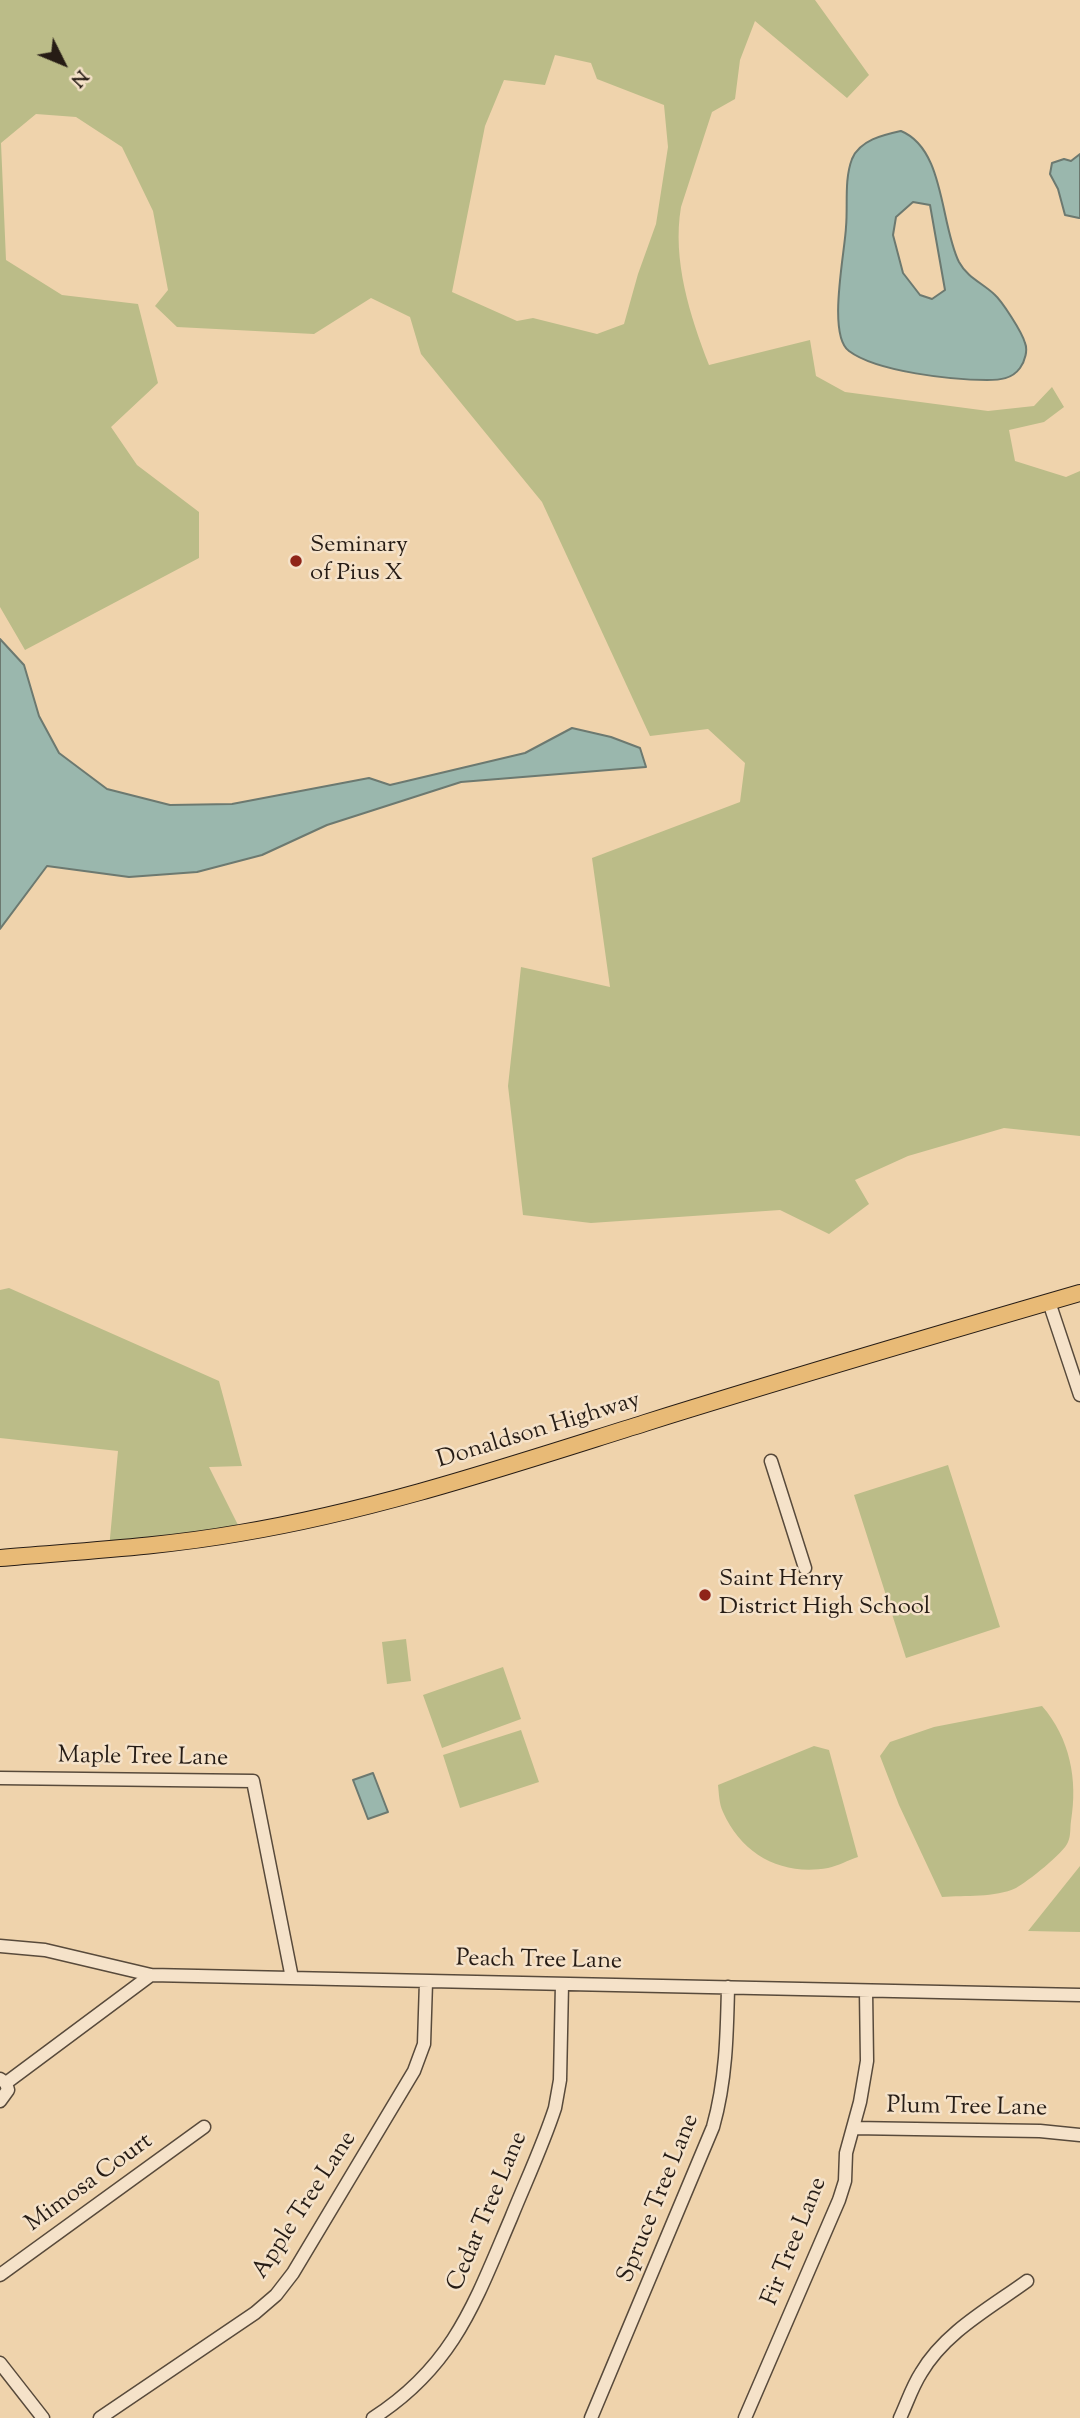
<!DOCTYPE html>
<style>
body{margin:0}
#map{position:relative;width:1080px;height:2418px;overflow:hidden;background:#efd3ac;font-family:"Sorts Mill Goudy",serif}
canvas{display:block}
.north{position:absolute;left:28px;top:28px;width:70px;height:70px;-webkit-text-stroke:5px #f5e2c9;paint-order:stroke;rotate:133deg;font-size:19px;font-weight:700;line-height:28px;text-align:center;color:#261c15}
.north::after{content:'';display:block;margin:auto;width:24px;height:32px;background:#261c15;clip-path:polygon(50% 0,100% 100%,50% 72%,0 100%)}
</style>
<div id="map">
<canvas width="1080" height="2418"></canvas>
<div class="north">N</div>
</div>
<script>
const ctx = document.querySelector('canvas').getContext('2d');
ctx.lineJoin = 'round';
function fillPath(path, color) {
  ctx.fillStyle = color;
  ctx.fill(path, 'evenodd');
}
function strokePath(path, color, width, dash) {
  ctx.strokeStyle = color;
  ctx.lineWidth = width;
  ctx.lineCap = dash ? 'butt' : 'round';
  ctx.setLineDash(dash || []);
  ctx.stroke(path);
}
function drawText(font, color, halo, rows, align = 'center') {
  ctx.font = font + ' "Sorts Mill Goudy",serif';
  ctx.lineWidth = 5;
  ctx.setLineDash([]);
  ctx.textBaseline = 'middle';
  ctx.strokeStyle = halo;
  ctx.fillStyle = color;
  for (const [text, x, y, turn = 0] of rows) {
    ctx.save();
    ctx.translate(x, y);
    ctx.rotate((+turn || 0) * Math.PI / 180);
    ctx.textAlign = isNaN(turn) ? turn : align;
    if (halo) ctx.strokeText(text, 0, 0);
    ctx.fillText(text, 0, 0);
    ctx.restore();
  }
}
const green = new Path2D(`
 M0,0H815L869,75L847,98L755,21L740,60L735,99L712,112L681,207C672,260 690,316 709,365L810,340L816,376L845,392L988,411L1034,406L1052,387L1064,407L1044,422L1009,430L1015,461L1066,477L1080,471V1136L1004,1128L908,1156L855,1180L869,1204L829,1234L780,1210L591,1223L523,1215L508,1086L521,967L610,987L592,858L740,802L745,763L708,729L650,736L542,502L421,354L410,317L371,298L314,334L177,327L155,306L168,290L153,211L122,147L76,117L36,114L1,143L6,260L62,295L138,304L158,383L111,427L137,465L199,512V558L25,650L0,607ZM555,55L591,63L597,79L664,105L668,147L656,224L638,274L624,324L597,334L533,318L517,321L452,292L485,126L504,80L545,85Z
 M9,1288L219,1381L242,1466L209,1467L240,1529L109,1549L118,1451L0,1438V1290Z
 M948,1465L1000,1627L906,1658L854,1495Z
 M406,1639L411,1681L387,1684L382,1642Z
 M503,1667L521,1719L442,1748L423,1695Z
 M1042,1706C1070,1738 1078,1780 1071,1821C1070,1827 1071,1836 1068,1842C1064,1853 1027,1882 1016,1888C995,1898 965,1895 942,1897L899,1805L880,1756L890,1742L934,1727Z
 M521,1730L539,1782L460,1808L443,1755Z
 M814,1746L829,1750L858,1857C848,1860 838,1866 828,1868C782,1876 742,1855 723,1812C719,1804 719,1793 718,1785Z
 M1080,1866V1932L1028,1931Z`);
const water = new Path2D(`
 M901,131C945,149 940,224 959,262C967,277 982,283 994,294C1002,301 1022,332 1025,343C1028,350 1025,361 1020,368C1012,379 1000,380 987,380C953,380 877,372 849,351C827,335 845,252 846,227C848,205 844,180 852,159C860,140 883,135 901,131ZM913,202L930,205L945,290L932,299L920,295L903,273L893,235L896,217Z
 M1080,154V218H1079L1065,215L1058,189L1050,174L1052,163L1064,159L1071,161Z
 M0,639L24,665L39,716L59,753L107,789L170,805L232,804L369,778L390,785L525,753L572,728L611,737L640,748L646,767L461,782L327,825L262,855L197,872L129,877L47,866L0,929Z
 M373,1773L388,1812L368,1819L353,1780Z`);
const minor = new Path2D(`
 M1049,1302L1080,1395
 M771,1461L805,1568
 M0,1778L253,1781L292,1978
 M0,1946L45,1950L151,1975L1080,1995
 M6,2083L151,1975
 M0,2101L8,2090L6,2083L0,2079
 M853,2128L1040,2131L1080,2135
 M0,2275L204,2127
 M0,2363L43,2418
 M100,2418L255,2313L276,2295L293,2273L414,2071L424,2044L426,1982
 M373,2418C454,2366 475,2302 511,2218C526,2181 543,2145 555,2108L560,2080L562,1984
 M591,2418L713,2127C726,2081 727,2035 728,1987
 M745,2418L839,2200L845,2181L846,2153L860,2102L867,2061L866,1991
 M900,2418C907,2403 912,2387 921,2373C945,2332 990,2308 1027,2281`);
const major = new Path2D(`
 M0,1558C80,1551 161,1547 240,1533C378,1510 511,1465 645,1423C789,1378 935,1335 1080,1293`);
const markers = [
 [296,561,7,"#8f2418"],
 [705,1595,7,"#8f2418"]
];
const poiNames = [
 ["Seminary",310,547],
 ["of Pius X",310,575],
 ["Saint Henry",719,1581],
 ["District High School",719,1609]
];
const streetNames = [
 ["Donaldson Highway",539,1432,-17],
 ["Maple Tree Lane",143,1759,1],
 ["Peach Tree Lane",539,1962,1],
 ["Plum Tree Lane",967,2109,1],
 ["Mimosa Court",90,2184,-36],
 ["Spruce Tree Lane",660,2199,-68],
 ["Apple Tree Lane",306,2206,-57],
 ["Cedar Tree Lane",489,2212,-67],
 ["Fir Tree Lane",796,2242,-68]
];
fillPath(green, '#bbbc88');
fillPath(water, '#9ab7ad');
strokePath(water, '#6c7970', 2);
strokePath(minor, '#584a3b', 15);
strokePath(major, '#261c15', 18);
strokePath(minor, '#f5e2c9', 12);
strokePath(major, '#e8ba76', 16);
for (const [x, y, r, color] of markers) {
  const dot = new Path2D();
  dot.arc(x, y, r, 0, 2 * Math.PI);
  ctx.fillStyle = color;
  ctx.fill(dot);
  strokePath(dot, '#f5e2c9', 2.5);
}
drawText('24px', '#261c15', '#f5e2c9', poiNames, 'left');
drawText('24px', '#261c15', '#f5e2c9', streetNames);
</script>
